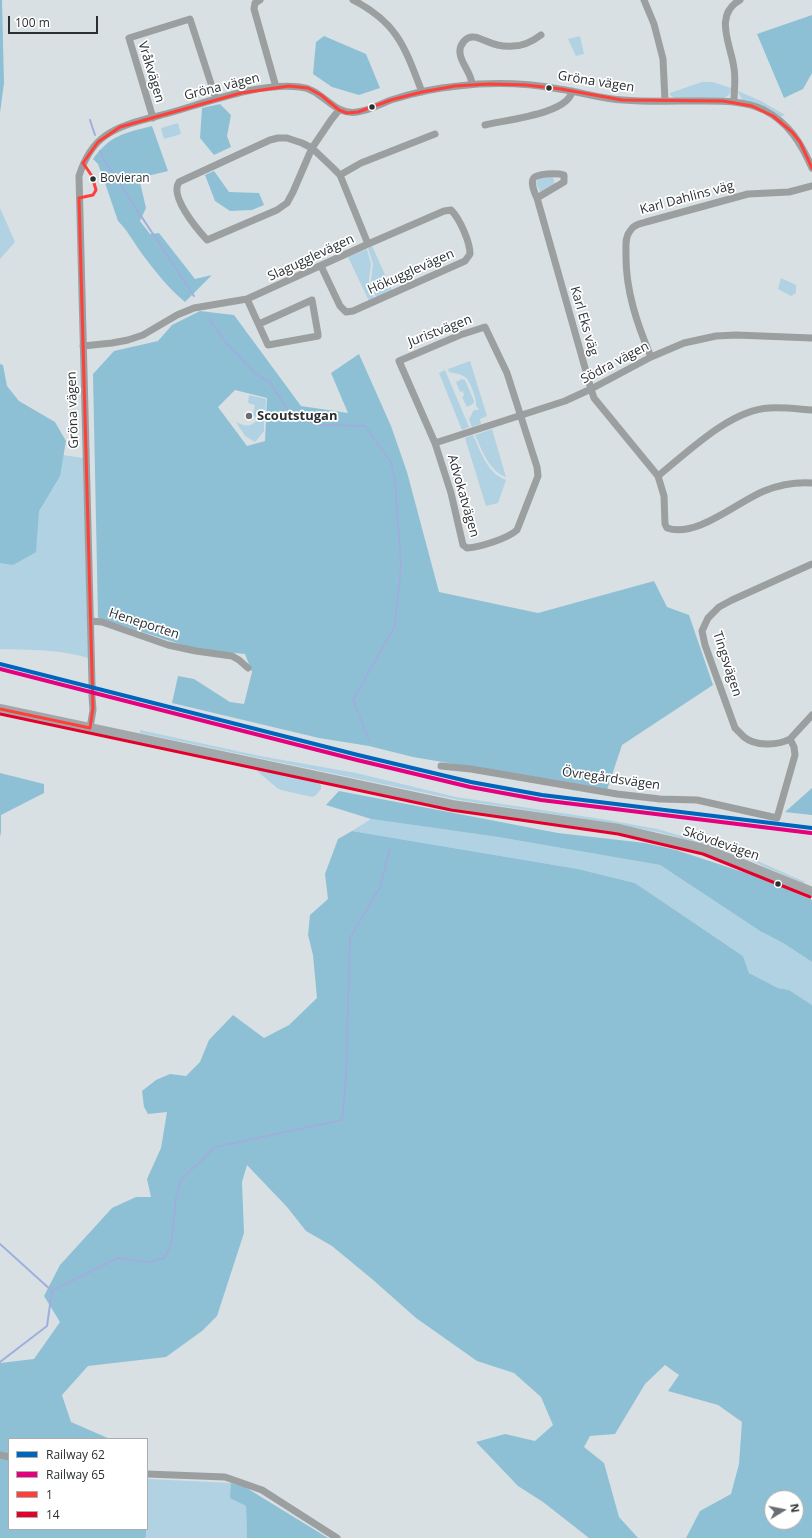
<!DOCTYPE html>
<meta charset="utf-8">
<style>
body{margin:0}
#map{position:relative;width:812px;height:1538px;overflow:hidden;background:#d8e0e4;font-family:"Open Sans",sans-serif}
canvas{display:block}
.legend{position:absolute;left:8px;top:1438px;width:140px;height:92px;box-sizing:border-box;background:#fff;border:1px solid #aaacad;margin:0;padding:5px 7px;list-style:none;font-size:12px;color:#2b3033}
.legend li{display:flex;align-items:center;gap:8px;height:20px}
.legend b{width:20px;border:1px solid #aaacad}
.north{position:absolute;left:764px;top:1490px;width:40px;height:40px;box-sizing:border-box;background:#fff;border:1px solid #aaacad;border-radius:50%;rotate:80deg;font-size:11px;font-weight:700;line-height:16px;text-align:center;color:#2b3033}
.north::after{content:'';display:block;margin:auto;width:14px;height:18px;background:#686e71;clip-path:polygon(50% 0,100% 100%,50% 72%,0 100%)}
.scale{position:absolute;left:8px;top:16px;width:90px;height:18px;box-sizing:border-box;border:2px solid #2b3033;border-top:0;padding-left:5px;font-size:12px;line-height:14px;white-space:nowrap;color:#2b3033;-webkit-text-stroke:3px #fff;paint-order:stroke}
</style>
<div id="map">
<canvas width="812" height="1538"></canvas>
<ul class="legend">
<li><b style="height:5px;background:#0065bd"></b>Railway 62</li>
<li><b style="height:5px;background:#e5007d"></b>Railway 65</li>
<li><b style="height:5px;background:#ff403a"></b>1</li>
<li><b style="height:5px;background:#e4002b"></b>14</li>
</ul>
<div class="north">N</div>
<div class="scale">100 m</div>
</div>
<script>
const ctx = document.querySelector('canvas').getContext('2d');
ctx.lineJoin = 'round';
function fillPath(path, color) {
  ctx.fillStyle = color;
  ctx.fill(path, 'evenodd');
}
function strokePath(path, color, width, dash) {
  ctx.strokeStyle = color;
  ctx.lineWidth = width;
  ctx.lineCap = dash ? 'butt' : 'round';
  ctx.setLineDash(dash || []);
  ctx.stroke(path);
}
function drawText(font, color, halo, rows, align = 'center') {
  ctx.font = font + ' "Open Sans",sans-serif';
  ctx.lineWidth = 3.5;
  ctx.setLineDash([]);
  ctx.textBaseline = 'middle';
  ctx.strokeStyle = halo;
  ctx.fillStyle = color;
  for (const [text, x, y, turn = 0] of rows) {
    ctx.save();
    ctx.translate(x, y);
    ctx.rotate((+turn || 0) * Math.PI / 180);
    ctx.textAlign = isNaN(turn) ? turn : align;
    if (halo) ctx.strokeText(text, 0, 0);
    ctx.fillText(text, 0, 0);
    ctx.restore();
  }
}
const green = new Path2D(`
 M580,36L584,54L576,56L568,39Z
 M702,82H713L731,88C731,93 729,96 724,98H675L670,95V93Z
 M738,91L761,101L785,115L780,117L758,104L743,100L740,96Z
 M178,123L181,134L164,139L161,128Z
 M553,177L555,184L541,192H540L536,183L538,179L541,178Z
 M0,208L15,242L0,259Z
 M372,246L392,290L376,298L371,282L373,264L368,248Z
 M367,249L371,264L369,279V285L374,298L369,301L348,257Z
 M781,278L796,285V293L791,296L778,289Z
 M470,361L487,416L480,419L481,424L472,427L469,419L474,410H478L479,409L476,406C477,400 470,380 465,377C461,374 453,373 449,372L448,369Z
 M445,370L469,427L462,430L439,373Z
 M462,379L465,380L474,401L473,404L467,407L462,397L464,396L463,391L460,392L456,382Z
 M0,390L63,455L83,458L88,658C60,649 29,650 0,649Z
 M249,395L266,399L265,418H256L253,416L255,405L248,403Z
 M257,420H264V431L255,442L245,436L236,422C245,426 250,428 257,420Z
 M492,429L506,477C489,471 482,450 475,435Z
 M473,435C481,452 487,473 506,480L498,503L486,506L465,438Z
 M140,730L260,756L356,773L456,797L608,820L657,829L735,851L805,882L804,883L765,867L737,853L658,832L592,820L459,800L140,733Z
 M257,769L318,782L321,785V789L316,795L312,797L281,790L277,788L257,771Z
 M371,819L498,837L660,865L760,931L783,943L812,962V1005L789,990L778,988L749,973L743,956L635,883L578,869L352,831Z
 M147,1479L231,1483L243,1505L246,1506L247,1538H145L146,1529H147Z`);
const forest = new Path2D(`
 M0,0H2L4,83L0,113Z
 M812,15V73L803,89L784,98L757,34Z
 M324,36L366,54L380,88L359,95L332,87L313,74L316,42Z
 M220,104L231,115L227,136L231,147L214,155L200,138L202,108Z
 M152,126L168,171L139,178L146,208L140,221L150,234L159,233L195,279L212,275L185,302C168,288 153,269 140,251C133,241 127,230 118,221L105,183L98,164L93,159C110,135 125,133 152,126Z
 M214,171L229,192L259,193L264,205L252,210L230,211L215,201L205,175Z
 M200,311L234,315L301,406L348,413L331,373L359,354L391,426L407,472L439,592L538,613L654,581L667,607L689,615L713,685L622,745L607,790L413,757L369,746L319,738L172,703L178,676L194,679L230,702L244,704L252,672L245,654L196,649L98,618L93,374L114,351L158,341L172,325ZM235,390L267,398L265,441L247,446L218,407Z
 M0,364L3,365L7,386L19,401L55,422L66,441L60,476L39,511L36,552L13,565L0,563Z
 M0,773L44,784V793L1,815V832L0,837Z
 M812,788V815L785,812Z
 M339,791L558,833L645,843L676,850L761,878L812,900V962L783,943L760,931L660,865L498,837L371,819L326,805Z
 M352,831L578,869L635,883L743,956L749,973L778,988L789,990L812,1005V1538H686L700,1511L731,1494L739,1464L742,1422L718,1405L668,1391L679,1375L665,1365L645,1384L615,1434L590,1436L584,1447L604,1463L619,1517L638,1538H589L543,1502L518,1486L476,1442L505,1434L535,1441L553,1425L541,1397L514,1373L477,1361L416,1318L372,1279L332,1246L306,1231L287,1207L247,1165L242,1182L244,1233L217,1316L202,1331L166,1357L88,1366L62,1395L71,1422L110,1439H9V1529H146V1536L145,1538H0V1363L34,1359L60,1322L44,1296L60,1265L112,1208L136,1197H151L147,1179L161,1148L167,1112L148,1114L144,1107L142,1091L156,1080L170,1074L186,1076L200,1062L209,1040L233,1015L264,1038L289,1025L317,998L313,955L308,935L310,915L328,899L325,874L338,839ZM772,1498H796V1522H772Z
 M231,1483L245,1487L328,1538H247L246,1506L230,1498Z`);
const stream = new Path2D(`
 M90,120L95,135
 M100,151L104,160L194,296
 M209,319L226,343L258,376L269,381L289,412L320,425L365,426L391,462L395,481L401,565L395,626L353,700L369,740
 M0,1244L52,1291
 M52,1291L118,1258L150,1262L164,1258L171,1245L176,1198L181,1180L215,1147L342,1120L346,1077L350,938L380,887L390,848
 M0,1362L47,1326L52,1291`);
const streetTunnel = new Path2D(`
 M92,684V696`);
const street = new Path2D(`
 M260,0L255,3L254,9L276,87
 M353,0C398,23 405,48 422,92
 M644,0L654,24L663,59L665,101
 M472,84C471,72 461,64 460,53C459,45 466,36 474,37C478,37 482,40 486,41C495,45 504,47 513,46C524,46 533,41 541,35
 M734,102C734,90 736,80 734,68C731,45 713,15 740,0
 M153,118L129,38L190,19L216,99
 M485,125C504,120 569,114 572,91
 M340,175L361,163L435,134
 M537,198C535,194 531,184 533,179C535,173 558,173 564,175V182L537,198L591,389L594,398L658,476
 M321,266L340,306L346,312L353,311L465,261L470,254C470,242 460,219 451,210L444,211L368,244
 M247,299L268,345L318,336V334L312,300L259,324
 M485,327L507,373L537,467L538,476L517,530C507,539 480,547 467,548L463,545L451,493L435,443L399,361L460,335Z
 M83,346L112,343L128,340L143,335L177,315L194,308L247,299L368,244L340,175L331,166L312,148L302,143L287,138H278L270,140L179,182C169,196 197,229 207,240L277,210L287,203L293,192L312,148L331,120L339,110
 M651,357C637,324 625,289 626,252C626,245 625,237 630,231C633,225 640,224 646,222L748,194L789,192L812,186
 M812,410C798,409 783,407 769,408C730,410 688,452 658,476L664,496L665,524L667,528C697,538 737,502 764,491C779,485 796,482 812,483
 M435,443L565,401L591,389L651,357L684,343L716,336L736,335L812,338
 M91,621L102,622L168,645L196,651L232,656L239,660L248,668
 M92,684L79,176C84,160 91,146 105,136C123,123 148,119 169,113C208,102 260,82 300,87C323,89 333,116 357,112C369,111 380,104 391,100C413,93 436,88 458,86C492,82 526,83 559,89C581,92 602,99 623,100C647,102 672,101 696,101C719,101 743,100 764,110C789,123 801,143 812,168
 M90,728L93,710L92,696
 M790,739C777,746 755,746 744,737C741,734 738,731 735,728L705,645L702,631L708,618L719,607L732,600L812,564
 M441,766L471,769L617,794L660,799L697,800L777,818L795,755L794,747L790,739L812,715
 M0,1455L9,1457
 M147,1474L225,1477L262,1490L337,1538`);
const secondary = new Path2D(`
 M0,709L452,805L619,829L649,836L705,849L812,892`);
const bus1 = new Path2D(`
 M83,163L98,142L120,127L241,93L289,86L308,88L321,95L339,110L347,113L358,112L391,100L422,92L455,86L489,84L526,85L561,89L622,100L723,101L752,106L773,116L792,132L800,142L812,168
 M79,198L93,708L90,728
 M79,198L93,195L96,190L92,176L83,163
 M0,709L90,728`);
const bus2 = new Path2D(`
 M0,714L451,810L618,834L703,854L810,897`);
const rail1 = new Path2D(`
 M0,664L358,755L471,782L542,795L812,828`);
const rail2 = new Path2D(`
 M0,669L357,760L470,787L541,800L811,833`);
const markers = [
 [549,88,3.5,"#2b3033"],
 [372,107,3.5,"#2b3033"],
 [93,179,3.5,"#2b3033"],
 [249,416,4,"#686e71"],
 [778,884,3.5,"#2b3033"]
];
const busNames = [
 ["Bovieran",100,179]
];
const streetNames = [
 ["Vråkvägen",151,72,73],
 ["Gröna vägen",596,82,9],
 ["Gröna vägen",222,87,-14],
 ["Karl Dahlins väg",687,198,-15],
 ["Slagugglevägen",311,258,-25],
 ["Hökugglevägen",411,272,-24],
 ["Karl Eks väg",584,321,74],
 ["Juristvägen",440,331,-21],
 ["Södra vägen",615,363,-28],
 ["Gröna vägen",73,410,-92],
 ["Advokatvägen",463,496,74],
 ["Heneporten",144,624,18],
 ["Tingsvägen",727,664,72],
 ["Övregårdsvägen",611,779,8],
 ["Skövdevägen",721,844,19]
];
const poiNames = [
 ["Scoutstugan",257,416]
];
fillPath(green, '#b0d2e2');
fillPath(forest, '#8ec0d5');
strokePath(stream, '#9fafdd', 2);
strokePath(streetTunnel, '#b5bdc1', 7, [7, 3.5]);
strokePath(street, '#9b9f9f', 7);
strokePath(secondary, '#a2a8aa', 10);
strokePath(bus1, '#ff403a', 3);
strokePath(bus2, '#e4002b', 3);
strokePath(rail1, '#0065bd', 4);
strokePath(rail2, '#e5007d', 4);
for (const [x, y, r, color] of markers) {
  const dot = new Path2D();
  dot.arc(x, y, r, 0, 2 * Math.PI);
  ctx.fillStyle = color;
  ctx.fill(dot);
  strokePath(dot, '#fff', 1.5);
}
drawText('12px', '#2b3033', '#fff', busNames, 'left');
drawText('13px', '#2b3033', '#fff', streetNames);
drawText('bold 13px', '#2b3033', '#fff', poiNames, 'left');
</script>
